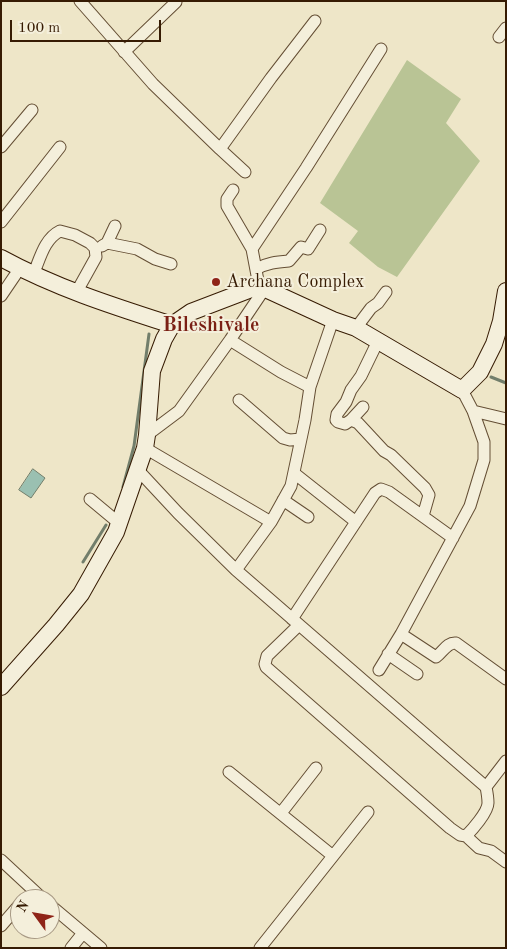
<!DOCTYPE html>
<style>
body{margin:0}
#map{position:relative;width:507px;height:949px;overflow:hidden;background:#eee6c8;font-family:"Old Standard TT",serif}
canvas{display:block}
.frame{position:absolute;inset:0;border:2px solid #361b03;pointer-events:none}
.north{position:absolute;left:10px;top:889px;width:50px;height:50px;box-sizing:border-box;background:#f4efdb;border:1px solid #a89a85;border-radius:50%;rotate:302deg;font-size:14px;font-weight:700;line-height:20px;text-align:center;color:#361b03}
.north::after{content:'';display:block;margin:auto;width:18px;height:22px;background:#8f2418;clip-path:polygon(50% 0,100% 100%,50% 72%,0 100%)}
.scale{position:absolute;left:10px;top:20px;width:151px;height:22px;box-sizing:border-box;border:2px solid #361b03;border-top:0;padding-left:6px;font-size:15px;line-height:18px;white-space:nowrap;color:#361b03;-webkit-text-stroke:4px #f4efdb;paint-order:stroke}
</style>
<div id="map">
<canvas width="507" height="949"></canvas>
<div class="frame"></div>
<div class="north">N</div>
<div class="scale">100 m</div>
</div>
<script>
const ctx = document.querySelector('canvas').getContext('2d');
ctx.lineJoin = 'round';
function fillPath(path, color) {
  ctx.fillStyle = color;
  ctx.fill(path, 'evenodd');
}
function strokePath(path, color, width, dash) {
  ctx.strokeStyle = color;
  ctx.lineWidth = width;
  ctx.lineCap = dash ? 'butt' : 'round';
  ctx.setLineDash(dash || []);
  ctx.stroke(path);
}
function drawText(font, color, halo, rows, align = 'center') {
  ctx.font = font + ' "Old Standard TT",serif';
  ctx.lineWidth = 4;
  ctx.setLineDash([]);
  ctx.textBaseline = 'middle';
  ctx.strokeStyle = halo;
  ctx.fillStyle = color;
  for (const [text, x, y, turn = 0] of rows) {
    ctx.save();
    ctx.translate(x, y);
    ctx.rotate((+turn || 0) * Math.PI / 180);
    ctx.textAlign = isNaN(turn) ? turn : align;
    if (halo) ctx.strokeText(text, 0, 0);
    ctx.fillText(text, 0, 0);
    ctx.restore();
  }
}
const green = new Path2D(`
 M407,60L461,99L446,123L480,161L397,277L378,267L349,243L358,231L320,203Z`);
const water = new Path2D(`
 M33,469L45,478L31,498L19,490Z`);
const stream = new Path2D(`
 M491,377L506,383
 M123,487L134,446L149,334
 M83,562L106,525`);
const minor = new Path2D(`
 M80,1L153,84L220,149L245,172
 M499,37L506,28
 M124,52L176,2
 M1,147L32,110
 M220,149L271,78L315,21
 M233,190L227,199V206L252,249
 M1,222L60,147
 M107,243L137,249L155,259L171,264
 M102,246L107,243L115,226
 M256,269C267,263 276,262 289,261L301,247L308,249L320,230
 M33,275C40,259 44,239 60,231L75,235L90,243L95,248L96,257L76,293
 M259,286L252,249L306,168L381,49
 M1,296L20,268
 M356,328L371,308L378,303L386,292
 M230,340L281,372L310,387
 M378,341L361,376L351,390L346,402L337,414L336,420L338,422L345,424L351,420L358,423L384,451L391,455L425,488L429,495L423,516
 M239,400L283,438L290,440L301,439
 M473,411L506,419
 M351,420L363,407
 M147,435L179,411L230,340L265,288
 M145,448L271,522
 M137,469L178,513L236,570L486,787C487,792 488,798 488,803C488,812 472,830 466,836L460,835L450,828L266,667L265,664L267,656L299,625
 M294,473L356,522
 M90,499L120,524
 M283,500L308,517
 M236,570L271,522L291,486L305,420L310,387L333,320
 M292,619L375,493L381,489L389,492L453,538
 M401,634L436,657C443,652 447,642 456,643L506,679
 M388,654L417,674
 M379,670L401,634L470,506L484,460V442L473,411L462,390
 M229,772L333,856
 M486,787L506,761
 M281,813L316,768
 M466,836L479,848L491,851L506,862
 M1,860L43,899
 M50,905L101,948
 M1,926L20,904
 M71,948L83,933
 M260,948L368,812`);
const secondary = new Path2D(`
 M1,258C56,288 113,306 172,325
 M1,687L56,625L81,594L116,532L145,448L147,435L152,371L164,339L172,325L191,312L259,286L333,320L356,328L462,390L480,372L494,344L501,321L506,291`);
const markers = [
 [216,282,5,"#8f2418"]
];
const poiNames = [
 ["Archana Complex",226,282]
];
const quarterNames = [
 ["Bileshivale",211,326]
];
fillPath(green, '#b9c495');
fillPath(water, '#9ac0b1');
strokePath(water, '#727e6b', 1);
strokePath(stream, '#727e6b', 3);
strokePath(minor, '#644e34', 13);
strokePath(secondary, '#361b03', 18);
strokePath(minor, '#f4efdb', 11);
strokePath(secondary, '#f4efdb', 16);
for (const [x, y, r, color] of markers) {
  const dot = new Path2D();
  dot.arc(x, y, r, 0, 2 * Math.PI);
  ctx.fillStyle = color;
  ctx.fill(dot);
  strokePath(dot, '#f4efdb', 2);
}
drawText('18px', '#361b03', '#f4efdb', poiNames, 'left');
drawText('bold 20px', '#7a1f14', '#f4efdb', quarterNames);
</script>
